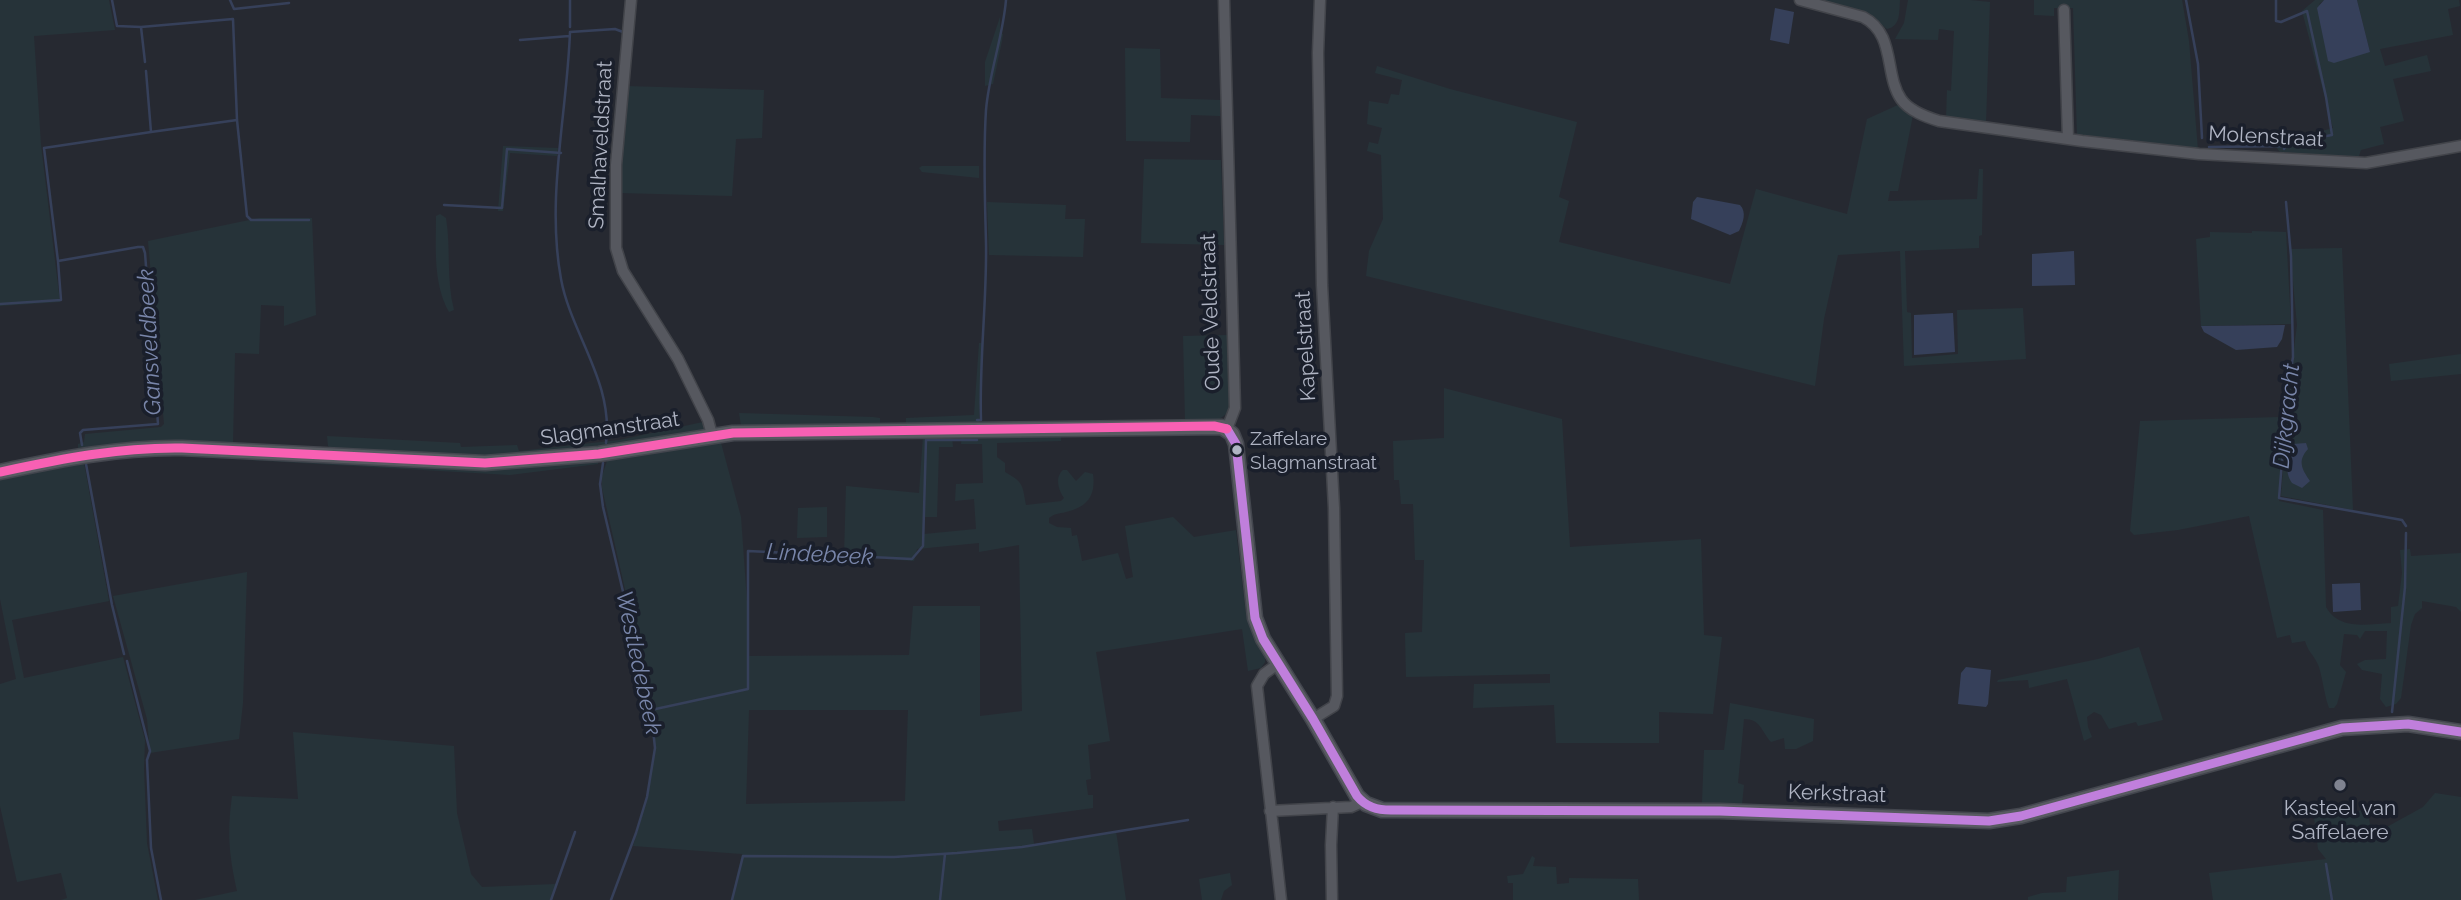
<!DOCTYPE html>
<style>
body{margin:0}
canvas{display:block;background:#262931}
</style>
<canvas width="2461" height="900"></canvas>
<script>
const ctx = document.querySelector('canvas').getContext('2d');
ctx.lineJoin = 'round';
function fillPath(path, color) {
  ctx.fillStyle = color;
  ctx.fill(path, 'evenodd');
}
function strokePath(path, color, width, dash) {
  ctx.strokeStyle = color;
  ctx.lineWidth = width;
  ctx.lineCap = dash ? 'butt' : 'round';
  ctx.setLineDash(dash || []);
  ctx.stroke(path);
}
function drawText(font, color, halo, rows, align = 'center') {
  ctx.font = font + ' Raleway,sans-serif';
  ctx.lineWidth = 7;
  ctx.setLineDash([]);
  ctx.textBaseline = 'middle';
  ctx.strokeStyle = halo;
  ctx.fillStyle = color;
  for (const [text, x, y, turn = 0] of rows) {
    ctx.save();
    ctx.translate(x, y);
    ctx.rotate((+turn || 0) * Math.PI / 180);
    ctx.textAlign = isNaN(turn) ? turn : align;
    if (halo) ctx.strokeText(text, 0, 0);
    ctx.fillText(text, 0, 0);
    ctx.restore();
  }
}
const green = new Path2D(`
 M0,0H109L115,30L34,36L41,145L60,302L0,306Z
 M1818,0H1900C1899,12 1901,26 1887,29L1874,19Z
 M1908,0H1970L1990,2L1986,123L1946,118L1947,90L1951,91L1954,31L1939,29L1938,40L1895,39L1904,23Z
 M2034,0H2182L2189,41L2198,150L2077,136L2073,8H2054V16L2034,15Z
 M2315,0H2324L2319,4L2370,52L2357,0H2459L2460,6L2448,9L2453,35L2380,49L2385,66L2427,55L2431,71L2393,79L2404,121L2380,127L2384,144L2361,150L2359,156L2354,157L2280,152L2276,147L2281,142L2333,128L2302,11Z
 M1000,17V33L1003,34L1002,41L993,84L985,86V62Z
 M1125,48L1160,49L1161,98L1220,100V116L1191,115L1190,142L1126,141Z
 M1377,66L1450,89L1577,122L1559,197L1569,201L1559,242L1730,284L1756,189L1847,214L1867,119L1900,104L1913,115L1898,191H1890L1888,201L1977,199L1979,169H1983L1982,235L1979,236V248L1905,251L1907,312L1911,313L1912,358L1958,354L1957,310L2023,308L2026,359L1904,366L1900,251L1838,255L1824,319L1815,386L1366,276L1369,251L1383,219L1381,155L1367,151L1369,142L1378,144L1382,128L1367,124L1369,101L1388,104L1391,94L1399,95L1402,80L1375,73Z
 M625,86L764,90L762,138L736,139L732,196L620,193Z
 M503,146L558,148L557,156L510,153L503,211H498Z
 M1144,159L1221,160L1224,245L1141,243Z
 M922,166H979V178L922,172L919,168Z
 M987,202L1066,205L1065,219H1085L1083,257L989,255Z
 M440,214L446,218C451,248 446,279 454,310L449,312C433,283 436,249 436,216Z
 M259,218H312L316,315L284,326V306L261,305L259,354L235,353L233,443L140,441L78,448V444L84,442L85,434L161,427L164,424L148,241Z
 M2252,231L2286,232L2291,324L2201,326L2196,239L2210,237V232L2252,233Z
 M2342,248L2353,510L2281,496L2289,388L2297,325L2290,249Z
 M1228,335L1231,402L1229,412L1218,420H1185L1183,336Z
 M979,343H983L979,424H906V418L974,415Z
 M2461,354V374L2391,381L2389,364Z
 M1444,388L1562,419L1570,547L1701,539L1704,635L1722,637L1713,714L1659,712V743H1556L1554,705L1473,708L1474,684L1550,683V674L1406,677L1405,633L1422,632L1424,560H1415L1413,504H1401L1399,480H1394L1393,441L1444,438Z
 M739,413L873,417L880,418V424L741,426Z
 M2280,417L2284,420L2279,501L2323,510L2326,607C2339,631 2369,624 2391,623V607L2398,606L2402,573L2400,550L2410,549L2411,556L2461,553V612L2456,607L2422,601V608L2415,614L2411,625L2401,698L2396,704L2386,707L2380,699L2382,674L2362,670L2357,664L2365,660L2386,659L2387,631H2365L2360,639L2357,635L2344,634L2340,665L2346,672L2337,704L2334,708H2329C2324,694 2323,680 2319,667C2315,656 2308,652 2305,641L2292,643L2290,635L2277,638L2249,516L2178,530L2134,535L2130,531L2140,421Z
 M703,422L705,430C656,438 606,450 556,453C480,458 407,454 331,449L328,446L327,436L460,443L461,447L517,445L519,451L619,440Z
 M1061,433V441L997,443V457L1005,463V472C1024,483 1022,484 1026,505L1061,501L1064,498C1058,489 1055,477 1063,470H1067L1076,481L1085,472L1093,474C1096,496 1087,507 1066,512C1058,514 1055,513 1049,518V523L1057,527L1071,528L1072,536L1077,535L1082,561L1118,553L1126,579L1133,577L1125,526L1173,517L1194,537L1236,530L1246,614L1265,656V662L1261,668L1248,671L1242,629L1096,652L1110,741L1088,745L1091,779L1086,780L1088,795H1093V808L998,821L999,831L1032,829L1034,844L1116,831L1126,900H731L742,854L633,846C648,797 658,764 653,712L602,488V476L608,458L720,439L741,517L747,601L749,656L909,655L913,606H980V716L1022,711L1019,545L979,552V543L917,549L914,561L844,556L846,486L919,493L923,436H952L953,447H939L937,517H924V534L976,529L974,499L955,501L956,484L983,483L982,444H961L962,435ZM749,710H908L905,801L746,804Z
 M146,452L509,469L598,459V464L510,475L178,456L117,457Z
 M84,463L109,601L12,620L24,678L123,657L145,740L144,769L147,843L158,900H61L67,898L61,873L17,882L0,806V684L16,679L0,599V480Z
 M827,507V537L797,538L798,508Z
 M247,572L243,703L239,739L150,753L147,719L113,596Z
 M2139,647L2163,720L2138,726L2136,722L2109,729L2101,715L2094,712L2087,717L2088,727L2092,737L2084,741L2067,679L2029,688L2028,680L1997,682L1998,680L2098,659Z
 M1730,703L1814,719L1813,741L1796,749H1785L1784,738L1771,742C1761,731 1761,719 1744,719L1738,783L1744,785L1742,804L1702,803L1704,750H1724Z
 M293,732L454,746L457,813L471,874L482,887L556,884L551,900H195L237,891C229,854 227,834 232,796L298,799Z
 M2435,793L2461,797V900H2213L2209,873L2326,859L2318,849L2313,809L2340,812L2341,816L2362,810L2368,815L2370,824L2385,828L2423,807Z
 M1532,856L1535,858L1533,866L1556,867L1557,884L1569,883V878L1638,879L1639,900H1513V883H1508L1507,876L1523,874Z
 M2119,870L2118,900H2028V897L2042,893L2066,892L2067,877Z
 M1230,873L1232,885L1224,891L1221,900H1202L1199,879Z`);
const water = new Path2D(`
 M2324,0H2357L2370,52L2334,63L2328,61L2317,8Z
 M1775,8L1794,12L1789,44L1770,40Z
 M1697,197L1740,205C1747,212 1743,223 1739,231L1730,235L1691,219L1693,202Z
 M2074,251L2075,285L2032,286V254Z
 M1953,313L1955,352L1914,355V315Z
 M2285,325L2282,339L2277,347L2236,350L2204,332L2201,326Z
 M2306,443L2308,449C2297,461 2302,469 2310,481L2302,488L2292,483C2284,472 2287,455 2293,444Z
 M2360,583L2361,610L2333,612L2332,584Z
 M1966,667L1991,670L1988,704L1986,707L1958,704L1961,673Z`);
const stream = new Path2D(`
 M112,0L117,26L141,27L145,62
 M230,0L234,9L289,3
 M2186,0L2198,64L2202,138
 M2276,0V21L2281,22L2307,11L2326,97L2332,135L2287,143L2284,149
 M141,27L233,19L237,120L247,216L251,220H309
 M570,27V0
 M520,40L569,36
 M151,132L237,120
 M2209,147L2285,146
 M2286,202L2291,256L2293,357L2288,388L2279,498L2402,520L2406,526
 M444,205L502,208L507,149L561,153
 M0,304L61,300L58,261
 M977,420H981C979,361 987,302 986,243C985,199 983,155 986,110C989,73 1003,37 1006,0
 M606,443C614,382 571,334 561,279C546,198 567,114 570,32L615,29L623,32
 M82,445L80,433L83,430L158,424L145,253L143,247H138L58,261L44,148L151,132L146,71
 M603,463L600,484L603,507L651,710L655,748L647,797L636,833L611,900
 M86,464L112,605L124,654
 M127,661L150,751L147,760L151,848L161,900
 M651,710L748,689V551L912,559L923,546L926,440H977
 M2392,712L2405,587L2406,533
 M2326,864L2332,900
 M551,900L575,832
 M732,900L743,856L894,857L957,853L1022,847L1188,820
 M940,900L945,854`);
const minor = new Path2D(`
 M631,0L616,165V248L623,271L678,359L708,420L712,435
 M1224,0L1235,408L1227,429
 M1800,0L1863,17C1896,34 1884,74 1901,99C1909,111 1926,117 1939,121L2082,141L2199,154L2366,163L2461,146
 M2064,10L2068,139
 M1279,663L1264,674L1257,686L1281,900
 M1313,719L1334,706L1337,696L1334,508L1322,285L1318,53L1320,0
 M1270,811L1351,807L1362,802
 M1332,900L1331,845L1333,807`);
const major = new Path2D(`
 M0,472C61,459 119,447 182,448L485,463L599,454L733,433L1222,427L1232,434L1236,444L1255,618L1263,639L1313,719L1357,796L1366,804L1382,810L1720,811L1989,821L2021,816L2342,728L2408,724L2461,732`);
const bus1 = new Path2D(`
 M1227,429L1236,444L1255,618L1263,639L1313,719L1357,796C1366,807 1377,810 1391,810L1720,811L1989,821L2021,816L2342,728L2408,724L2461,732`);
const bus2 = new Path2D(`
 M0,472C61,459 119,447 182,448L485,463L599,454L733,433L1214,426L1227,429`);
const markers = [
 [1237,450,6,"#afb4c3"],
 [2340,785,7,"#7f8390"]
];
const busNames = [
 ["Zaffelare",1250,439],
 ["Slagmanstraat",1250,463]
];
const streetNames = [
 ["Molenstraat",2266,137,3],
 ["Smalhaveldstraat",601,145,-87],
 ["Oude Veldstraat",1211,312,-92],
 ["Kapelstraat",1306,346,-93],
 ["Slagmanstraat",610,429,-8],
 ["Kerkstraat",1837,794,2]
];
const poiNames = [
 ["Kasteel van",2340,809],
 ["Saffelaere",2340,833]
];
const waterNames = [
 ["Gansveldbeek",150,342,-93],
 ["Dijkgracht",2287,416,-84],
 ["Lindebeek",820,555,3],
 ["Westledebeek",638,663,78]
];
fillPath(green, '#263339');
fillPath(water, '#36405a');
strokePath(stream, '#36405a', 2.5);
strokePath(minor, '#42444a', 13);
strokePath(major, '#43464e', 17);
strokePath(minor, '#56585f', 10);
strokePath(major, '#585a61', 14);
strokePath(bus1, '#c07fdc', 9);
strokePath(bus2, '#f860b3', 9);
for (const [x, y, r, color] of markers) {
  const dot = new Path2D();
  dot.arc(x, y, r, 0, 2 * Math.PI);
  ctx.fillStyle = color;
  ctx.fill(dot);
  strokePath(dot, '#1a1f2b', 2.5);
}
drawText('19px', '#afb4c3', '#1a1f2b', busNames, 'left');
drawText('21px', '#afb4c3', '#1a1f2b', streetNames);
drawText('21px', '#afb4c3', '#1a1f2b', poiNames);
drawText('italic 23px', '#7986aa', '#1a1f2b', waterNames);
</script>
